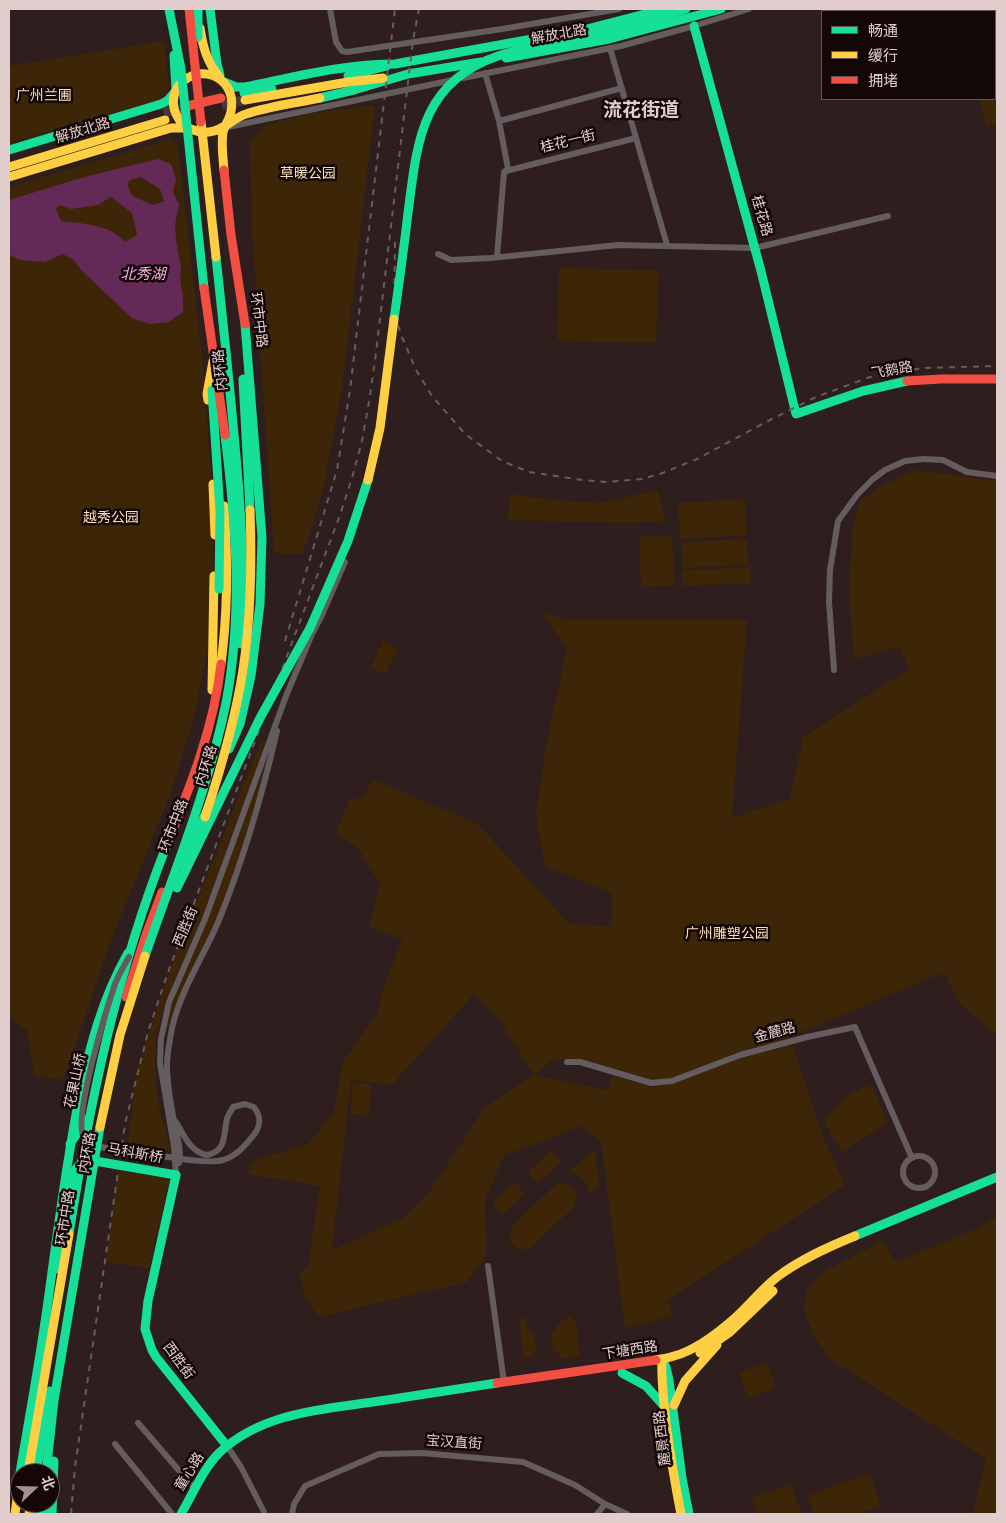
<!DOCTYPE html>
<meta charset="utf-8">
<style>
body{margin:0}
#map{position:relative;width:1006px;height:1523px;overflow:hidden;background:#2e1e1e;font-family:"DejaVu Sans","Noto Sans SC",sans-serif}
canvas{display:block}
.frame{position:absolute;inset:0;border:10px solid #e1cdcb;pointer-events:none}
.legend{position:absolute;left:821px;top:10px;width:175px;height:90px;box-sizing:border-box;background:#140707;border:1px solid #665655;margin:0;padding:6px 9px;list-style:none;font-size:15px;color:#e1cdcb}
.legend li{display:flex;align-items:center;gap:10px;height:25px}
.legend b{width:25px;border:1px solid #665655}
.north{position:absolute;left:10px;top:1463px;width:50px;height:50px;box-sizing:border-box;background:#140707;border:1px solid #665655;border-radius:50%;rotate:69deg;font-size:14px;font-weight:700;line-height:20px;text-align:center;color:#e1cdcb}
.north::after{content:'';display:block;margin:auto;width:18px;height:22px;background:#a2908e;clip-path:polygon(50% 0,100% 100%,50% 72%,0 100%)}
</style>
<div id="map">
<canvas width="1006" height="1523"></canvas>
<div class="frame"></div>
<ul class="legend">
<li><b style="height:6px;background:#16e098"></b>畅通</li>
<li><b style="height:6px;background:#ffcf43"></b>缓行</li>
<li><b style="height:6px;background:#f24e42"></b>拥堵</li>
</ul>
<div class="north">北</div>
</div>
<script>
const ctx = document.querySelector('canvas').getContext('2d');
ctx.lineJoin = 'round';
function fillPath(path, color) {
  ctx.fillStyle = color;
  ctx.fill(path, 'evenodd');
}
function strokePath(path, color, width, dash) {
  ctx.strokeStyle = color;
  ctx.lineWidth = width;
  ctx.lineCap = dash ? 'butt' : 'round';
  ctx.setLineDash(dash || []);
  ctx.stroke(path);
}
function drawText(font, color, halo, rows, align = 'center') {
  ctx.font = font + ' "DejaVu Sans","Noto Sans SC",sans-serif';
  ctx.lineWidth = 5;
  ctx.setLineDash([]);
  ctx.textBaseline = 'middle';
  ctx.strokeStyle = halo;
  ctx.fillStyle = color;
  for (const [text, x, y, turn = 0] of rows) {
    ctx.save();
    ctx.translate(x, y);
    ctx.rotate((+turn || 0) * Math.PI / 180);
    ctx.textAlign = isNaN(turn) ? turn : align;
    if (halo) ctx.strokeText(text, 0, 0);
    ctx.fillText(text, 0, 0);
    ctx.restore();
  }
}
const green = new Path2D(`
 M164,41L169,86L166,92L159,100L9,143V66Z
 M995,93H997V124L986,127L979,99H995Z
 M375,105L342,389L324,486L303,554L274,553L252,230L250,143L266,125L308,114Z
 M171,139L178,145L202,355L209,448L213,501V566L210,636L194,716L171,793L112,938L63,1080L34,1075L27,1030L9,1018V187Z
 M559,268L659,270L656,343L557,341Z
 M916,470L968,477L997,480V1037L958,1001L944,972L786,1039L740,1051L672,1079L651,1081L579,1059H553L535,1075L608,1090L613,1076L651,1087L672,1084L741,1057L792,1044L823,1137L845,1185L668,1300L673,1316L625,1328L601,1141L582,1126L504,1156L485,1200L486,1256L467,1282L319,1317L304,1297L300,1273L308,1266L320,1186L247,1174L255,1160L308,1144L334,1112L343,1061L378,1013L382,991L402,940L369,926L380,885L359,849L336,832L349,800L362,798L373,779L478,824L569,924L611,926L612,893L545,867L536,816L546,745L567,649L541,611L567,620H747L732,818L790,799L803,737L909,669L899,647L854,659L849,597L852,529L860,501L883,485ZM474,994L496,1015L534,1075L485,1107L430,1191L405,1217L332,1250L351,1080L392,1085Z
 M658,490L666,521L626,523L508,520L510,494L543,499L600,503Z
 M745,499L747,535L680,539L678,503Z
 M672,535L675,586L641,587L639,536Z
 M747,539L748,564L683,568L682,542Z
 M750,567L751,583L683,586L682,571Z
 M383,641L398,648L385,675L371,668Z
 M264,734L261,756L203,915L165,1002L155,1040V1065L158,1103L171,1151L127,1145L138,1067L171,967L188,919L218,850L237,800Z
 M265,758H267L268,761L248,835L229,891L209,937L174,1007L165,1038L167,1024L172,1002Z
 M353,1082L372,1084L368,1116L350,1114Z
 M871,1084L888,1123L842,1152L831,1135L824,1120L845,1097Z
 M595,1149L599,1186L590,1195C588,1182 582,1176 570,1171Z
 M551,1150L561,1162L538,1183L528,1172Z
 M117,1170L170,1179L149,1268L106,1262Z
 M515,1182L525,1194L503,1215L492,1204Z
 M563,1183C577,1186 580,1198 572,1209L529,1249C513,1252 504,1238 513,1225L552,1188L557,1184Z
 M997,1216V1514H973L986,1459L830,1359L817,1341L807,1320L804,1305L807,1291L823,1272L883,1241L895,1262L974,1230Z
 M570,1315L576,1322L580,1356L560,1359L558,1352L553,1351L551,1334L554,1333L556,1326Z
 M525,1318L527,1328L534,1335L536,1350L531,1357L524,1358L519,1319Z
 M767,1363L776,1388L748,1398L739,1373Z
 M870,1473L881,1506L857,1514H814L807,1496Z
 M790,1484L802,1514H757L751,1498Z`);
const water = new Path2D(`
 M158,159L171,164L176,179L173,192L179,204L175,225L176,240L181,269L180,278L183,298V312L169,322L150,324L132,318L82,271L74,260L63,254L45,262L20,260L10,255L9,256V200L88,176ZM141,177L160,189L164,201L153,205L132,196L127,184L130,180ZM111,197L132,213L137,235L125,242C109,224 84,224 61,221L56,209L59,205L71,209L98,205Z`);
const primaryTunnel = new Path2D(`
 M222,105L245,100
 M164,113L181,108`);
const street = new Path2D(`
 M330,9L336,42L342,51L347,52L502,29L619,9
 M610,48L667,245
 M485,73L499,121L508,169L504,172L497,257
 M463,78L621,46L694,26L749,9
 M503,120L622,88
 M228,127L453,80
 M506,171L636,138
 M438,254L451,260L491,258L618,245L755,248L888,216
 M834,670L829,602L830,570L838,521L857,495L873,479L885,470L905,461L924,459L943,460L967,472L997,476
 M567,1062H580L651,1083L672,1081L740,1055L807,1037L855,1027L912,1158
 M176,1122C184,1135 190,1152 207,1155
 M903 1172a16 16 0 1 1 32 0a16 16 0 1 1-32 0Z
 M179,1163C182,1150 177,1138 175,1126C171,1106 167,1085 167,1065C167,1053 170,1040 172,1028C181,989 204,956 219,920C244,858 262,796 277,731
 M176,1175L174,1147L160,1063L161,1039L169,1002L205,919L286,696L312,634L321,617L345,562
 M488,1266L504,1382
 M138,1423L195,1489
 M115,1444L172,1514
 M227,1446L241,1467L264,1512
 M292,1514L294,1504L305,1486L379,1454L422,1453L523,1462L575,1485L605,1504L627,1514
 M597,1514L605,1504`);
const fast = new Path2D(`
 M210,9L217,64L220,75
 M694,26L761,271L796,414L863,391L907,381
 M174,55L176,90
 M506,58L609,39L721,9
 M348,76L387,66
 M224,82L236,87H245C295,77 344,64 395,64L587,29L664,9
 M244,93L272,89
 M320,98L354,90L408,74L481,62
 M9,150L161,104L167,101L175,92
 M216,257C222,313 228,368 233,424C240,497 246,570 241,644
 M243,379L250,510
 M229,749L240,724L251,676L260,604L262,537L245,324
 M182,866L208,808
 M70,1144L86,1120
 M176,1175L148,1301L145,1329L152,1350L156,1357L227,1446
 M69,1234C90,1102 117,971 166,847
 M855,1236L997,1177
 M56,1269L62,1240
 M662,1360L666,1367L669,1380L682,1478L689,1514
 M622,1373L646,1386L664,1406
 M20,1473C30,1413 41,1354 49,1294C58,1229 66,1164 79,1099C89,1048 102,999 128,953
 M36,1473L50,1391
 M45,1503V1514
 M38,1514L39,1503
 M181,1514C193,1494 203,1469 219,1453C262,1412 325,1409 380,1401C419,1395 458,1389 497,1383`);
const slow = new Path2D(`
 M200,28C203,48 207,62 220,78
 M245,100L348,82L383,78
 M9,167L165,120
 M224,170C223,158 221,144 223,132C224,127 227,123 229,118C234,105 233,90 221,80C196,61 162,88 177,116C183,128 196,133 209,132C223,131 233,118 246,114C270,106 296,103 320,98
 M9,177L171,128H189
 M208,400L207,394L213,361
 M213,484L215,535
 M221,664C228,611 228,559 224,506
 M212,690L214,576
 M700,1353L730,1332L773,1291
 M656,1360C662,1359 668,1358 674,1356C697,1350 719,1332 736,1317C750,1304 762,1289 777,1277C801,1259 828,1247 855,1236
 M662,1361C661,1382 664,1402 666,1423C670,1453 675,1484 681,1514
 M674,1405L685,1381L717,1345
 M28,1473L69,1234
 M15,1514L20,1476
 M29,1514L31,1503`);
const jam = new Path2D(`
 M187,106L221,98
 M224,170L231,235L245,324
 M907,381L941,379H997
 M166,847C190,787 214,728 221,664
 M126,997L147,932L162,892
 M497,1383L656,1360`);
const rail = new Path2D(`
 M395,242L394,313L402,337L416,370L432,396L465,434L502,461L529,472L582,480L607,482L641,479L660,474L697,459L768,421L816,397L870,377L923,368L997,366
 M285,641L337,470L350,390L395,9
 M71,1514L75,1467L125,1124L148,1032L167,975L340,515L352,478L362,441L369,402L375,361L413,40L419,9`);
const streetBridge = new Path2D(`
 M129,957C124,966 119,974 115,984C107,1008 72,1119 84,1138C86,1141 88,1144 92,1145C106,1149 122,1150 137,1152C158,1155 205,1165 223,1160C236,1156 244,1147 252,1137C261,1127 262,1118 254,1107L245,1104L233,1107C231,1111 228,1115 227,1119C223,1135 227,1151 207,1155`);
const fastBridge = new Path2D(`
 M169,9L181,69L204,288
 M198,9V37
 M394,319C399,283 404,248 408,213C417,143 421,82 498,56C528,46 560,41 590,35C623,28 654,19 686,9
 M212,390L220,511L219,589
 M177,888L260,718L310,628L348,541L368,480
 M145,956C174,872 208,790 226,703C243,615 236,523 225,435
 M62,1240L73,1174C77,1164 84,1161 95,1161L176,1175
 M46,1473L54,1400L100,1127
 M52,1514L54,1461`);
const slowBridge = new Path2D(`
 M201,122L216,257
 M368,480L380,428L394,319
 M205,817C221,769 235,720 243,670C251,617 252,563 250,510
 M100,1127L120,1035L145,956`);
const jamBridge = new Path2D(`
 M189,9L201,122
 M204,288L225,435`);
const streetNames = [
 ["解放北路",559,35,-10],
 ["解放北路",83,131,-17],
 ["桂花一街",568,142,-14],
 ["桂花路",761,216,74],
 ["环市中路",258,320,83],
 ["内环路",221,370,-96],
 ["飞鹅路",892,371,-10],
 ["内环路",207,766,-73],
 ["环市中路",174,826,-68],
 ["西胜街",186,927,-67],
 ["金麓路",775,1033,-15],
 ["花果山桥",76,1081,-78],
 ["内环路",88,1153,-80],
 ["马科斯桥",135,1154,10],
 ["环市中路",66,1218,-81],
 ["下塘西路",630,1351,-9],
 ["西胜街",178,1361,54],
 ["麓景西路",663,1438,-97],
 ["宝汉直街",454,1443,4],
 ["童心路",190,1472,-58]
];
const parkNames = [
 ["广州兰圃",44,96],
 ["草暖公园",308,174],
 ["越秀公园",111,518],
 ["广州雕塑公园",727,934]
];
const waterNames = [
 ["北秀湖",143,275]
];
const districtNames = [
 ["流花街道",641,111]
];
fillPath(green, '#3c2607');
fillPath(water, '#632a57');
strokePath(primaryTunnel, '#493838', 10, [10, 5]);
strokePath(street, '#645c5e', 6);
strokePath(fast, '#16e098', 9);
strokePath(slow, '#ffcf43', 9);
strokePath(jam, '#f24e42', 9);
strokePath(rail, '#665d5e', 2, [6, 6]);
strokePath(streetBridge, '#645c5e', 6);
strokePath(fastBridge, '#16e098', 9);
strokePath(slowBridge, '#ffcf43', 9);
strokePath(jamBridge, '#f24e42', 9);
drawText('14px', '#e1cdcb', '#140707', streetNames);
drawText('14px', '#fadeba', '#140707', parkNames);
drawText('italic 15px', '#f6ace6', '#140707', waterNames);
drawText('bold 19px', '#e1cdcb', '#140707', districtNames);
</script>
